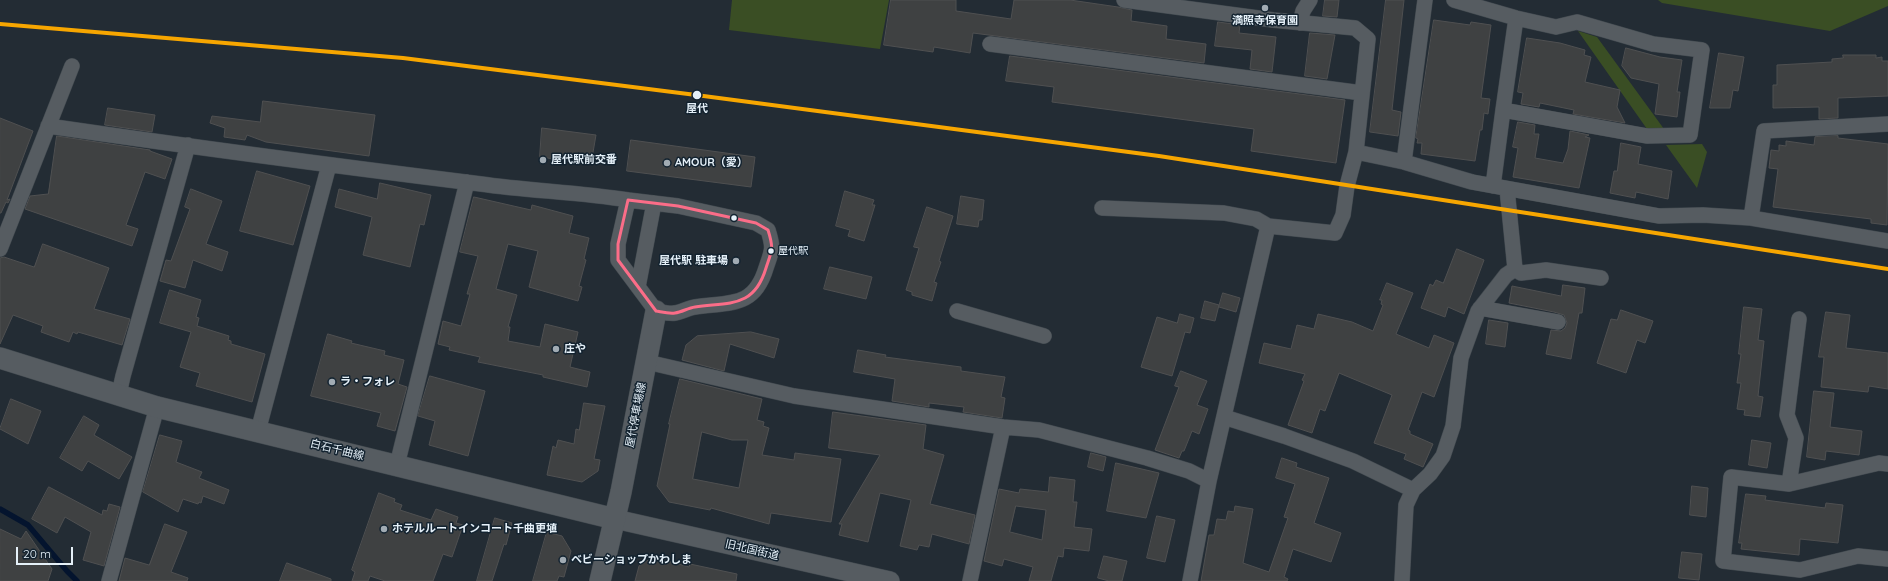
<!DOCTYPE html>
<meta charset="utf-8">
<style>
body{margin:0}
#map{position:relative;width:1888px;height:581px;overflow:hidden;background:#232c34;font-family:Quicksand,sans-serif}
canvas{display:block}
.scale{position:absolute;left:16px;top:547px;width:57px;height:18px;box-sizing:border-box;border:2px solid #e5f0f8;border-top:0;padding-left:5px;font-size:12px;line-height:14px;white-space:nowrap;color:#e5f0f8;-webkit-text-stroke:3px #132330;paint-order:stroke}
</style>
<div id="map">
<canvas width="1888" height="581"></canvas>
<div class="scale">20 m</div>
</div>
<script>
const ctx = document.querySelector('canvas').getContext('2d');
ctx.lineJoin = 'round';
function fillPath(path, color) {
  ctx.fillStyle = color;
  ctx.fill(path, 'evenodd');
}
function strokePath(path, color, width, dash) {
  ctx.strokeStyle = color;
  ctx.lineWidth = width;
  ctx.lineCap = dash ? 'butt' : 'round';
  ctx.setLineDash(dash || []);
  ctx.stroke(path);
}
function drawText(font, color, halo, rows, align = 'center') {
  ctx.font = font + ' Quicksand,"Noto Sans JP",sans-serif';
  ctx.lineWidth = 3;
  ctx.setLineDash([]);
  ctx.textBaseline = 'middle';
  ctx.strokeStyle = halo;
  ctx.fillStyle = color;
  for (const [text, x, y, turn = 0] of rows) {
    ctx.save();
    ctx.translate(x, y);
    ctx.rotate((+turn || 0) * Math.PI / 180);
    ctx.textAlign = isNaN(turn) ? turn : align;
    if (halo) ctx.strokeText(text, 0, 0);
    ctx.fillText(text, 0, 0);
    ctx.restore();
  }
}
const green = new Path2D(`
 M732,0H889L880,49L729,30Z
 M1658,0H1888V6L1830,31L1662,3Z
 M1578,31L1597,37L1664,129H1647Z
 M1702,144L1707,152L1697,188L1666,145Z`);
const stream = new Path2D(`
 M0,509L28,525L67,571L77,581`);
const building = new Path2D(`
 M891,0H956V11L1011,19L1014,0H1070L1118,7L1132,10L1131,21L1167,26L1166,39L1206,44L1204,63L973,33L970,53L934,47L933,52L884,45Z
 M1325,0H1339L1337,17L1323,16Z
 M1386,0H1404L1392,110L1401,112L1398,136L1370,132Z
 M1434,20L1470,25L1471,22L1491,25L1481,98L1490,99L1488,114L1484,113L1482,130H1480L1475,161L1421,154L1422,143H1417L1418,139L1416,138Z
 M1218,22L1240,25L1239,33L1276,37L1272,72L1250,69L1252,50L1215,46Z
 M1310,33L1335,35L1327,79L1305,76Z
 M1527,38L1560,43L1585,50L1584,55L1591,57L1585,82L1620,90L1617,107L1625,123L1573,114L1574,110L1540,103L1539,107L1521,104L1523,93L1518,92Z
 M1626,48L1660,57L1682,60L1677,92H1680L1677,117L1655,114L1659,84L1631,78L1622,66Z
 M1719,53L1744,57L1738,91L1733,90L1730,108H1710Z
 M1843,55H1876V58L1882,57V61H1888V96L1838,98V118L1819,119V107L1773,108V85H1777V65L1832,62V59L1843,58Z
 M1010,56L1345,100L1336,163L1251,151L1254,129L1052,102L1054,87L1006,81Z
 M263,101L375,115L369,156L266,142L247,135L245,140L224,137L225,128L210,123L212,116L260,122Z
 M108,108L155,115L152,132L105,125Z
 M0,118L33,131L7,200L10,199L8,203L6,202L1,213H0Z
 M1518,122L1535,125L1534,134H1539L1535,158L1563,163L1568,149L1570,131L1589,135L1585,137L1590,138L1579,188L1513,177L1518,148L1513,147Z
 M542,128L596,135L591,164L540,157Z
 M57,136L150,150V151L172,159L165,179L145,172L126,225L138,229L132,246L25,209L30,196L48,194Z
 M1838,136V138L1888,144L1887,225L1871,223V219L1773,207L1778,169L1769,168L1771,150L1779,151V145L1786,146V141L1814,145L1815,137Z
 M631,140L755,157L751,187L627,171Z
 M1621,143L1641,147L1638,164L1672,171L1668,199L1636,192L1635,198L1610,193L1614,171H1617Z
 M257,171L310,186L293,245L240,231Z
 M380,183L431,195L424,225L420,224L410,267L363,255L372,217L335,207L339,189L377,199Z
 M191,189L222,201L206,244L228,252L222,271L193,260L185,288L160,281L166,260L171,261L190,209L185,207Z
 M845,191L874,200L872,205H875L864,241L848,236L850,230L836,226Z
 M961,196L984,200L982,220H979L978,227L957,224Z
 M474,197L531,210L532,205L573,216L569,233L589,238L584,259L586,260L579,286L582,287L578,301L529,287L538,251L508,244L496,289L517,295L508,327H510L508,341L540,347L545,324L578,332L570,367L590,372L587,387L543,377V375L478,362L480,357L449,350L450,347L438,344L443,321L461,326L470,294H467L478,256L460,252Z
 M927,207L953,216L939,261L941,262L934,282L937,283L932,301L912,295V292L906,290L919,248L914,247Z
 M43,244L109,268L94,309L130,319L122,345L78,332L77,334L73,332L69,342L41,332L43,326L13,315L0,344V258L4,257L34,267Z
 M1457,249L1484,260L1464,314L1448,307L1445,317L1421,308L1430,284L1433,286L1436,280L1443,283Z
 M830,267L872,277L866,299L824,289Z
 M1387,283L1413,293L1396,334L1429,348L1434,335L1454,343L1434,397L1422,392L1408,430L1410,431V434L1433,444L1423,467L1404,459L1406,454L1374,443L1392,395L1339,373L1325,411L1320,409L1312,433L1288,425L1304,381L1302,380L1305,374L1259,363L1264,343L1291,349L1297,325L1314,329L1318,314L1352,322L1373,331L1383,305L1381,304L1382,300H1380Z
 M1563,285L1585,288L1582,313H1579L1571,359L1546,354L1551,330L1561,331L1565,328L1567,323L1564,315L1554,312L1509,303L1512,286L1561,296Z
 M170,290L201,300L196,317L199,318L197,326L229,336L228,340L231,341V344L265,354L252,402L196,386L200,373L180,367L191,332L160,323Z
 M1223,293L1240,298L1236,312L1219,307Z
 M1205,301L1219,305L1215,321L1201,318Z
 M1744,307L1762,309L1758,340L1764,341L1758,396L1763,397L1760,417L1744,415L1745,410L1737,409L1741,383H1737L1741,354H1739Z
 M1621,310L1653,321L1645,343L1637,340L1626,373L1597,363L1611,319L1617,320Z
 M1826,312L1850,315L1846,348L1888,353V389L1869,386L1868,392L1821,387L1824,357H1819Z
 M1180,314L1194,318L1190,333L1185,332L1172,376L1141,367L1157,317L1177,323Z
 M1489,320L1508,323L1505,347L1486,344Z
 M751,332L779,339L774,358L730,344L724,371L682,360L686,345L697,336Z
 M328,334L352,341L351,343L385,351L384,355L404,360L398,384L407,387L395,431L377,426L381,413L311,396Z
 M858,350L886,355L885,357L961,367V371L1005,377L1001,397L1005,398L1002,418L963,412L964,407L929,403V407L892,401L895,379L854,372Z
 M1181,371L1207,381L1197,405L1208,409L1199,434L1192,431L1184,451H1182L1179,458L1155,450L1179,387L1175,386Z
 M430,376L485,391L468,456L429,445L435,421L418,416Z
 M680,379L762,399L757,420L764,422L763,426L769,428L762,455L794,460L795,453L841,459L831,522L771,513L769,524L711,508L710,510L669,502L657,486L670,424H669ZM702,432L732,440H748L739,488L693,479Z
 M1814,391L1834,393L1830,427L1862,431L1859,455L1826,451L1825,460L1807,457Z
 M11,399L41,411L28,444L0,429Z
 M584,403L605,406L594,459L600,460L598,471L582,482L547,475L553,446L556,448L558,440L574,444L576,429L579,430Z
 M833,412L926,425L923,449L944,455L930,504L975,515L969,544L932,534L929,547L919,545L917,550L900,546L911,500L880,493L868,542L839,535L842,524H839L880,455L829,448Z
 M84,416L99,425L94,435L132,457L119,479L88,461L82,471L60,458Z
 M160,435L182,441L176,462L202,472L199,478L229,490L224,504L203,496L201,503L199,502L198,504L183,499L178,512L143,492Z
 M1752,440L1771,443L1767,468L1749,465Z
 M1091,453L1106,457L1103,471L1088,467Z
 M1282,458L1297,463L1296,467L1329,478L1314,523L1341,533L1331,562L1293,549L1284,577L1288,579L1287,581H1201L1209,535H1214L1217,519L1226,520L1228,511L1234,512L1235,506L1253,509L1243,563L1269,572L1288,518L1284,517L1295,484L1276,478Z
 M1116,463L1159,473L1146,518L1107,511Z
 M1050,477L1075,480L1073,502H1077L1074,527L1092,529L1089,551L1064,548L1063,557L1058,556L1051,581H1029L1033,567L1004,559L1002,566L984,561L999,489L1019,493L1020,489L1048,492ZM1016,506L1046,510L1042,540L1010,532Z
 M1692,486L1708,488L1706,517L1690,515Z
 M49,487L102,515L103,510L107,511L109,504L120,507L104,566L83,560L91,532L65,517L57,533L32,519Z
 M379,493L395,499L394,502L402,505L400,510L431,520L436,509L458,517L456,523L463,525L452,557L443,554L433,581H385L370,576L368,581H352L355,572L352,570Z
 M1746,494L1766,496L1765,500L1825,508L1826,503L1843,505L1838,543L1800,539L1799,555L1741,549L1742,543H1739Z
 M1157,516L1175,520L1165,562L1147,558Z
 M495,518L512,523L506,545L504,544L492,581H477Z
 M165,524L187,532L171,572L188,578L187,581H119L125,558L149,565Z
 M0,529L21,539L26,531L52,569L48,581H0Z
 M547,532L562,536L571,551L564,577L559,576L557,581H533Z
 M1682,552L1702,554L1699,580L1679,578Z
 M1104,556L1127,561L1122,581H1109L1098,578Z
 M654,557L689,567L690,564L737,574L736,581H635L639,566Z
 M287,563L331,579V581H280Z`);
const minor = new Path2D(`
 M1124,0L1273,20L1355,28L1368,39L1356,152L1347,186L1343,215L1335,233L1268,226L1209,481L1190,581
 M1454,0L1516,18L1556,27L1577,22L1653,44L1702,50L1690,135L1647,136L1503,110L1493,186
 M1300,23L1303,11L1310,0
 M990,44L1362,93
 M1503,110L1516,18
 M48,126C192,147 336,166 481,184C530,191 579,192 628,200
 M1356,152L1404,162L1472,182L1659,216L1703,215L1751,218L1888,241
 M1404,162L1425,0
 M1507,189L1515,269L1521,273L1546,270L1601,278
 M628,200L678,206L756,223L768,230C774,249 772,250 766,268C754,308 730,302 695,307C688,308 682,312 675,313C669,314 662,312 656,311L618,260V244Z
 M1102,208L1224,213L1256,219L1268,226
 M1751,218L1764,131L1888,124
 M0,249L72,66
 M638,287L654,203
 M1480,308L1558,322
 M957,311L1044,336
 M647,362L794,396L1003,427L1039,430L1147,458L1189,471L1209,481
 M119,394L123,376L188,145
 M1224,417L1284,436L1353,461L1413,490
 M258,431L329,165
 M1888,464L1879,463L1789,484L1731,477L1723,561L1800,570L1858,556L1888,559
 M397,465L467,182
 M1789,484L1796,438L1787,415L1799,319
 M109,581L157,407
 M970,581L1003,427
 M1402,581L1406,505L1413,490L1430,474L1443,456L1453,426L1461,358L1478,311L1506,275L1515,269`);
const tertiary = new Path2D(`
 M615,519L890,581`);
const secondary = new Path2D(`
 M0,358L157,407L615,519
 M600,581L621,492L656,311`);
const bus1 = new Path2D(`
 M628,200L678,206L756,223L768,230C774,249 772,250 766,268C754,308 730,302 695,307C688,308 682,312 675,313C669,314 662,312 656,311L618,260V244Z`);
const rail1 = new Path2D(`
 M0,24L403,58L696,95L1159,156L1888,269`);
const markers = [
 [1265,8,4,"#a1abb3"],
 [697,95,5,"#e5f0f8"],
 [543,160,4,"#a1abb3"],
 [667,163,4,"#a1abb3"],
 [734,218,3.5,"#e5f0f8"],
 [771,251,3.5,"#e5f0f8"],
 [736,261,4,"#a1abb3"],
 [556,349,4,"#a1abb3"],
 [332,382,4,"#a1abb3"],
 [384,529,4,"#a1abb3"],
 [563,560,4,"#a1abb3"]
];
const busNames = [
 ["屋代駅",778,251]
];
const poiNames = [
 ["満照寺保育園",1265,21,"center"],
 ["屋代駅前交番",551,160],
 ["AMOUR（愛）",675,163],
 ["屋代駅 駐車場",728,261,"right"],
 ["庄や",564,349],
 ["ラ・フォレ",340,382],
 ["ホテルルートインコート千曲更埴",392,529],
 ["ベビーショップかわしま",571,560]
];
const stopNames = [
 ["屋代",697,109]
];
const streetNames = [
 ["屋代停車場線",636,415,-79],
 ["白石千曲線",337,450,14],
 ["旧北国街道",752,550,13]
];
fillPath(green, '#3a4e24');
strokePath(stream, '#04142e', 5.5);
fillPath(building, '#3f4142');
strokePath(building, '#4f5051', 1);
strokePath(minor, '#41494f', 16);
strokePath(tertiary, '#41494f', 20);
strokePath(secondary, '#41494f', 22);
strokePath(minor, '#565c61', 15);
strokePath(tertiary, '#565c61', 19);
strokePath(secondary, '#565c61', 21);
strokePath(bus1, '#fb6d88', 3);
strokePath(rail1, '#f7a600', 4);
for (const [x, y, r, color] of markers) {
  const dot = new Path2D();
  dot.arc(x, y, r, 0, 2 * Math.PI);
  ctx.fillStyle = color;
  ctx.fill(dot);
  strokePath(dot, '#132330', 1.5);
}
drawText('10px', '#e5f0f8', '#132330', busNames, 'left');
drawText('bold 11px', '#e5f0f8', '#132330', poiNames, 'left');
drawText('bold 11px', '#e5f0f8', '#132330', stopNames);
drawText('11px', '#e5f0f8', '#132330', streetNames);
</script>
